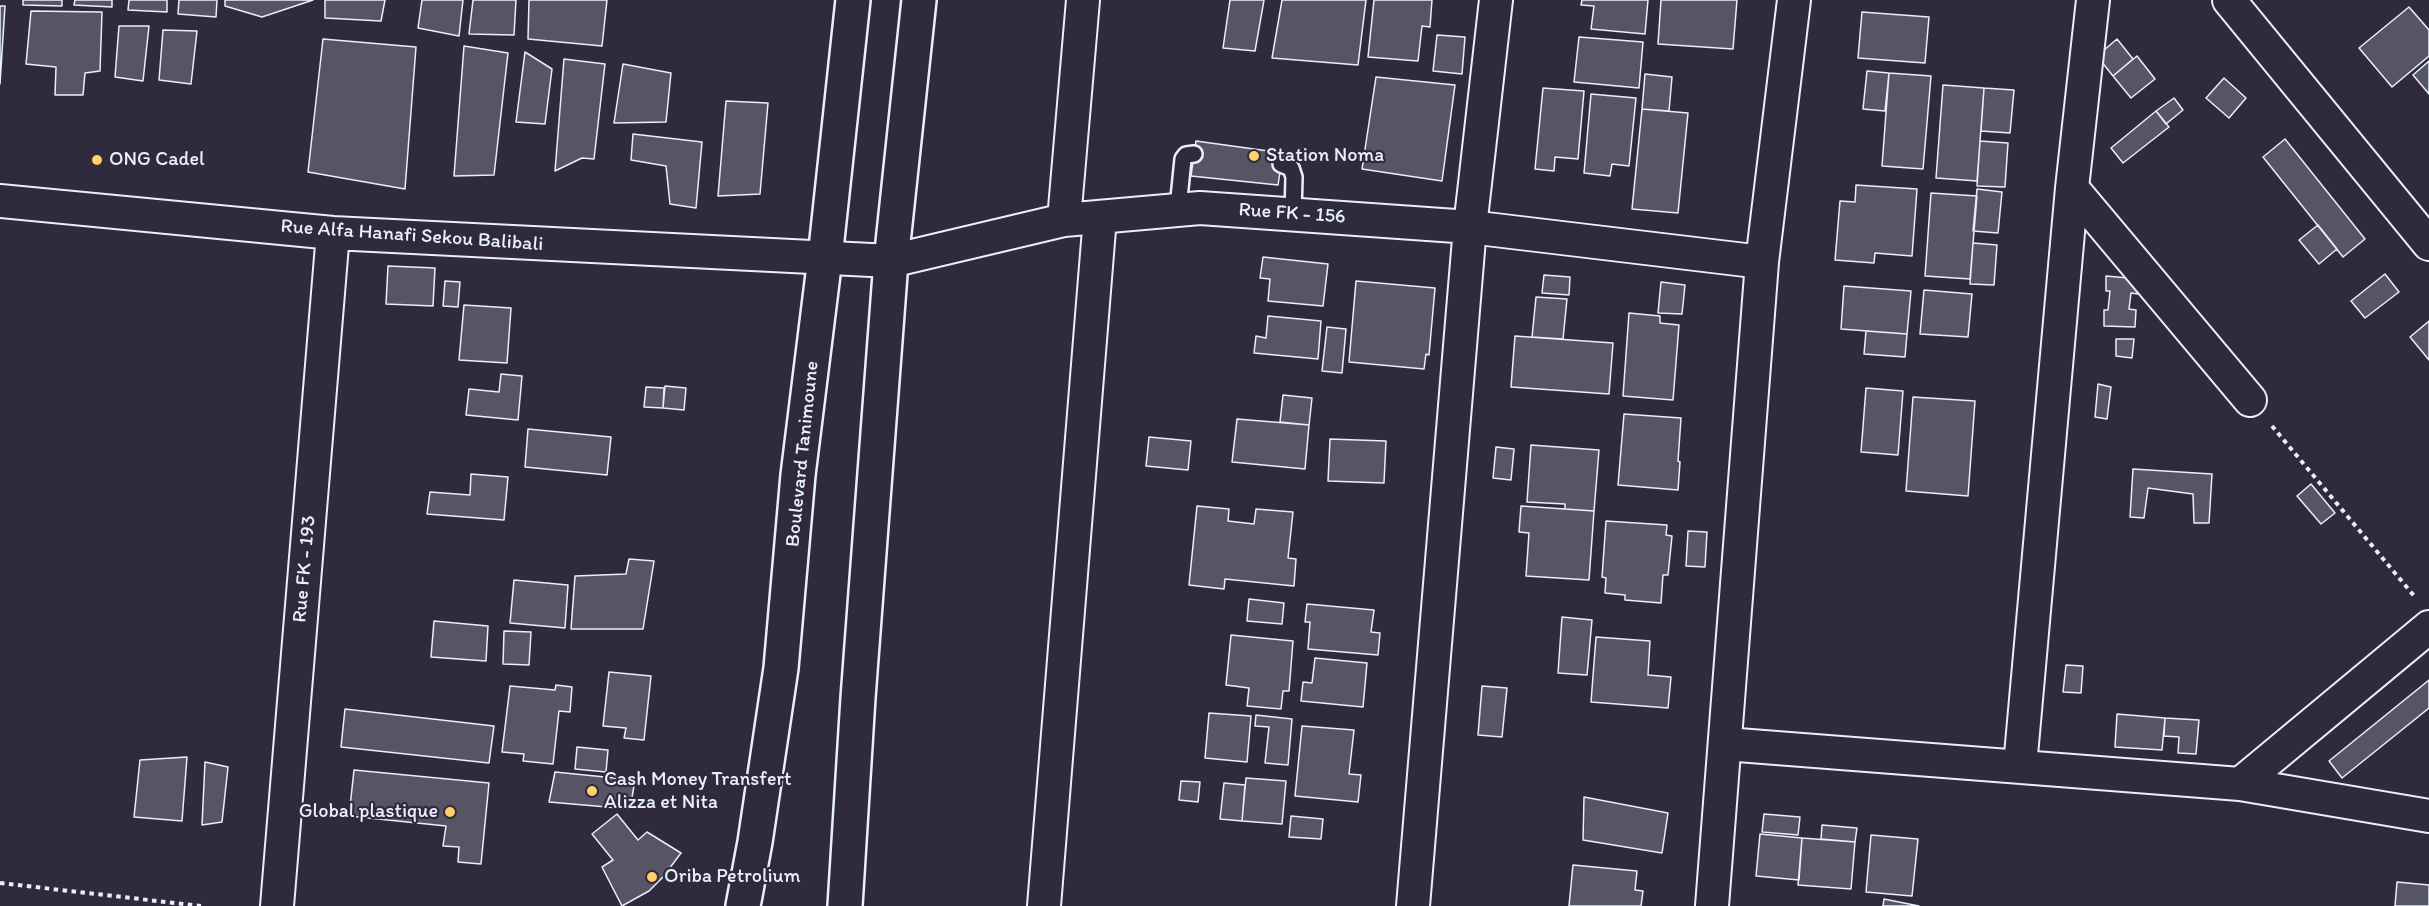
<!DOCTYPE html>
<style>
body{margin:0}
canvas{display:block;background:#2f2a3d}
</style>
<canvas width="2429" height="906"></canvas>
<script>
const ctx = document.querySelector('canvas').getContext('2d');
ctx.lineJoin = 'round';
function fillPath(path, color) {
  ctx.fillStyle = color;
  ctx.fill(path, 'evenodd');
}
function strokePath(path, color, width, dash) {
  ctx.strokeStyle = color;
  ctx.lineWidth = width;
  ctx.lineCap = dash ? 'butt' : 'round';
  ctx.setLineDash(dash || []);
  ctx.stroke(path);
}
function drawText(font, color, halo, rows, align = 'center') {
  ctx.font = font + ' Itim,sans-serif';
  ctx.lineWidth = 4.5;
  ctx.setLineDash([]);
  ctx.textBaseline = 'middle';
  ctx.strokeStyle = halo;
  ctx.fillStyle = color;
  for (const [text, x, y, turn = 0] of rows) {
    ctx.save();
    ctx.translate(x, y);
    ctx.rotate((+turn || 0) * Math.PI / 180);
    ctx.textAlign = isNaN(turn) ? turn : align;
    if (halo) ctx.strokeText(text, 0, 0);
    ctx.fillText(text, 0, 0);
    ctx.restore();
  }
}
const building = new Path2D(`
 M23,0H62V6L23,5Z
 M75,0H112V7L74,5Z
 M129,0H167V12L128,10Z
 M179,0H217L216,17L178,14Z
 M225,0H313L262,17L225,6Z
 M325,0H385L381,21L325,18Z
 M422,0H463L459,36L418,28Z
 M473,0H516L514,35L469,34Z
 M529,0H607L602,46L528,39Z
 M1230,0H1264L1255,51L1223,48Z
 M1282,0H1366L1358,65L1272,58Z
 M1374,0H1432L1430,27L1422,26L1418,61L1368,57Z
 M1582,0H1648L1645,34L1591,29L1594,6L1581,5Z
 M1661,0H1737L1733,49L1658,44Z
 M0,6H5L0,84Z
 M2409,7L2429,30V56L2392,87L2359,48Z
 M31,11L102,12L100,71L85,73L83,95H55L56,67L26,64Z
 M1862,12L1929,17L1925,63L1858,58Z
 M119,26H149L143,81L115,77Z
 M163,30L197,31L191,84L159,80Z
 M1437,35L1465,37L1462,74L1433,71Z
 M1579,37L1643,42L1639,88L1574,82Z
 M323,39L416,47L405,189L308,172Z
 M2117,39L2133,59L2113,76L2097,56Z
 M464,46L508,53L494,175L454,176Z
 M525,52L552,69L545,124L516,122Z
 M2137,56L2155,79L2131,98L2113,76Z
 M564,59L605,64L594,159L582,158L555,171Z
 M2429,61V94L2413,75Z
 M623,64L671,73L666,122L614,123Z
 M1867,71L1889,73L1885,111L1863,109Z
 M1889,73L1931,76L1923,169L1882,166Z
 M1645,74L1672,77L1669,111L1642,109Z
 M1376,77L1455,85L1442,181L1362,169Z
 M2224,78L2246,98L2229,118L2206,98Z
 M1943,85L1984,88L1977,181L1936,178Z
 M1543,88L1584,91L1578,159L1555,157L1554,171L1535,169Z
 M1984,88L2014,90L2010,133L1981,131Z
 M1591,94L1636,98L1629,166L1612,164L1610,176L1584,173Z
 M2174,98L2183,110L2166,124L2156,111Z
 M726,101L768,103L760,194L718,196Z
 M1642,109L1688,113L1678,213L1632,209Z
 M2156,111L2169,127L2123,163L2111,148Z
 M633,134L702,142L696,208L670,204L666,166L631,160Z
 M2285,139L2365,239L2343,257L2263,157Z
 M1196,141L1283,153L1278,185L1191,176Z
 M1980,141L2008,143L2005,187L1977,186Z
 M1856,185L1917,189L1912,256L1875,253L1874,263L1835,260L1840,201L1855,202Z
 M1977,189L2002,192L1998,233L1973,231Z
 M1931,193L1977,196L1970,279L1925,276Z
 M2318,225L2337,249L2319,264L2299,240Z
 M1973,243L1997,245L1994,285L1970,284Z
 M1263,257L1328,264L1323,306L1268,301L1270,279L1260,278Z
 M388,266L435,268L433,306L386,304Z
 M2385,274L2399,292L2365,318L2351,301Z
 M1544,275L1570,277L1569,295L1542,293Z
 M2106,276L2139,279L2138,294L2131,293L2129,309L2136,310L2135,327L2104,326V310H2108L2110,291H2106Z
 M445,281L460,282L458,307L443,306Z
 M1356,281L1435,288L1429,355L1426,354L1424,369L1349,362Z
 M1661,282L1685,285L1682,314L1658,313Z
 M1844,286L1911,291L1907,334L1841,329Z
 M1924,290L1972,294L1968,337L1920,334Z
 M1536,297L1567,299L1563,339L1532,337Z
 M464,305L511,308L507,363L459,360Z
 M1629,313L1660,316V323L1679,325L1673,400L1623,396Z
 M1268,316L1321,321L1318,359L1254,353L1256,336L1266,338Z
 M2429,321V360L2410,337Z
 M1327,327L1346,329L1342,373L1322,371Z
 M1866,331L1907,334L1905,357L1864,354Z
 M1515,336L1613,343L1609,394L1511,387Z
 M2116,339H2134L2132,358L2116,356Z
 M501,374L522,376L518,420L466,415L469,389L499,392Z
 M2098,384L2111,387L2107,419L2095,417Z
 M665,386L686,388L684,410L663,408Z
 M646,387L664,388L663,408L644,407Z
 M1866,388L1903,391L1898,455L1861,452Z
 M1283,395L1312,398L1309,425L1280,422Z
 M1913,397L1975,401L1968,496L1906,491Z
 M1624,414L1681,418L1678,461L1680,462L1678,490L1618,485Z
 M1237,419L1309,425L1305,469L1232,462Z
 M528,429L611,437L607,475L525,467Z
 M1149,437L1191,441L1188,470L1146,466Z
 M1330,439L1386,441L1384,483L1328,481Z
 M1531,445L1599,450L1594,511L1565,509V504L1527,502Z
 M1496,447L1514,449L1511,480L1493,478Z
 M2133,469L2212,474L2209,523H2194L2193,494L2148,488L2144,518L2130,517Z
 M471,474L508,477L504,520L427,514L430,492L470,495Z
 M2311,484L2335,513L2321,524L2297,496Z
 M1197,506L1229,509L1228,521L1254,524L1256,509L1293,512L1288,558L1296,559L1294,586L1225,579L1224,589L1189,585Z
 M1521,506L1594,511L1589,580L1526,576L1529,533L1519,532Z
 M1606,521L1667,525L1666,535L1672,536L1668,575H1663L1661,603L1625,600V595L1605,593L1606,578L1602,577Z
 M1688,531L1707,532L1705,567L1686,566Z
 M629,559L654,561L643,629H571L575,576L626,574Z
 M514,580L568,585L565,628L510,623Z
 M1249,599L1284,603L1282,624L1247,621Z
 M1307,604L1374,610L1371,632L1380,633L1378,655L1308,649L1310,622H1305Z
 M1562,617L1592,620L1587,675L1558,673Z
 M434,621L488,626L486,661L431,657Z
 M504,631L531,632L529,665L503,664Z
 M1231,635L1293,641L1289,691H1283L1281,709L1247,706L1249,688L1226,685Z
 M1596,637L1650,641L1648,675L1671,677L1668,708L1591,702Z
 M1315,658L1367,663L1363,707L1301,701L1303,682L1312,683Z
 M2066,665L2083,666L2081,693L2063,692Z
 M609,672L651,676L644,740L624,738L626,728L603,726Z
 M2429,680V708L2342,778L2329,761Z
 M556,685L572,687L570,712L559,711L553,764L523,761L524,754L502,752L510,686L555,690Z
 M1482,686L1507,688L1502,737L1478,735Z
 M345,709L494,726L489,763L341,747Z
 M1209,713L1251,716L1247,762L1205,758Z
 M2117,714L2165,718L2162,750L2115,747Z
 M1256,715L1292,719L1288,765L1265,763L1269,727L1255,726Z
 M2165,718L2199,720L2196,754L2178,753L2179,737L2164,736Z
 M1302,726L1354,730L1349,774L1361,775L1358,802L1295,796Z
 M577,747L608,750L606,772L575,769Z
 M187,757L182,821L134,817L140,760Z
 M205,762L228,767L222,822L202,825Z
 M354,770L489,783L481,864L458,862L459,847L443,846L446,826L349,816Z
 M555,772L635,780L630,809L549,802Z
 M1246,778L1286,781L1282,824L1242,821Z
 M1181,781L1200,782L1198,802L1179,800Z
 M1224,783L1245,785L1242,821L1220,819Z
 M1584,797L1668,813L1662,853L1583,840Z
 M617,814L638,840L647,832L681,853L663,877L649,891L622,906L602,867L613,860L592,834Z
 M1764,814L1800,817L1798,835L1762,832Z
 M1291,816L1323,819L1321,839L1289,837Z
 M1822,825L1857,828L1855,842L1821,839Z
 M1760,834L1802,838L1799,880L1756,876Z
 M1871,835L1918,839L1912,896L1866,892Z
 M1802,838L1855,842L1851,889L1798,885Z
 M1573,865L1637,871L1635,890L1643,891L1641,906H1569Z
 M2397,882L2429,885V906H2395Z
 M1884,899L1919,906H1883Z`);
const path = new Path2D(`
 M2272,426L2415,597
 M0,883L201,906`);
const lane = new Path2D(`
 M1281,164L1291,168L1294,177L1293,214
 M1178,208L1183,159L1186,155L1194,154`);
const street = new Path2D(`
 M2229,0L2429,244
 M2072,188L2250,400
 M0,201L333,233L891,261L1064,220L1200,208L1470,227L1762,262
 M1064,220L1083,0
 M1725,744L2240,784L2429,816
 M2020,766L2072,188L2093,0
 M2240,784L2429,627
 M277,906L333,233
 M1044,906L1100,217
 M1413,906L1470,227L1496,0
 M1712,906L1762,262L1794,0`);
const primary = new Path2D(`
 M743,906L755,842L781,668L798,475L825,258L853,0
 M845,906L858,698L891,261L919,0`);
const markers = [
 [1254,156,6,"#ffd166"],
 [97,160,6,"#ffd166"],
 [592,791,6,"#ffd166"],
 [450,812,6,"#ffd166"],
 [652,877,6,"#ffd166"]
];
const poiNames = [
 ["Station Noma",1266,156],
 ["ONG Cadel",109,160],
 ["Cash Money Transfert",604,780],
 ["Alizza et Nita",604,803],
 ["Global plastique",438,812,"right"],
 ["Oriba Petrolium",664,877]
];
const streetNames = [
 ["Rue FK - 156",1292,214,4],
 ["Rue Alfa Hanafi Sekou Balibali",412,236,4],
 ["Boulevard Tanimoune",803,454,-84],
 ["Rue FK - 193",305,569,-85]
];
fillPath(building, '#575565');
strokePath(building, '#e8f1f8', 1.5);
strokePath(lane, '#e8f1f8', 20);
strokePath(street, '#e8f1f8', 36);
strokePath(primary, '#e8f1f8', 38);
strokePath(path, '#e8f1f8', 4, [4.5, 4.5]);
strokePath(lane, '#2f2a3d', 15);
strokePath(street, '#2f2a3d', 32);
strokePath(primary, '#2f2a3d', 33);
for (const [x, y, r, color] of markers) {
  const dot = new Path2D();
  dot.arc(x, y, r, 0, 2 * Math.PI);
  ctx.fillStyle = color;
  ctx.fill(dot);
  strokePath(dot, '#2f2a3d', 2);
}
drawText('20px', '#e8f1f8', '#2f2a3d', poiNames, 'left');
drawText('20px', '#e8f1f8', '#2f2a3d', streetNames);
</script>
